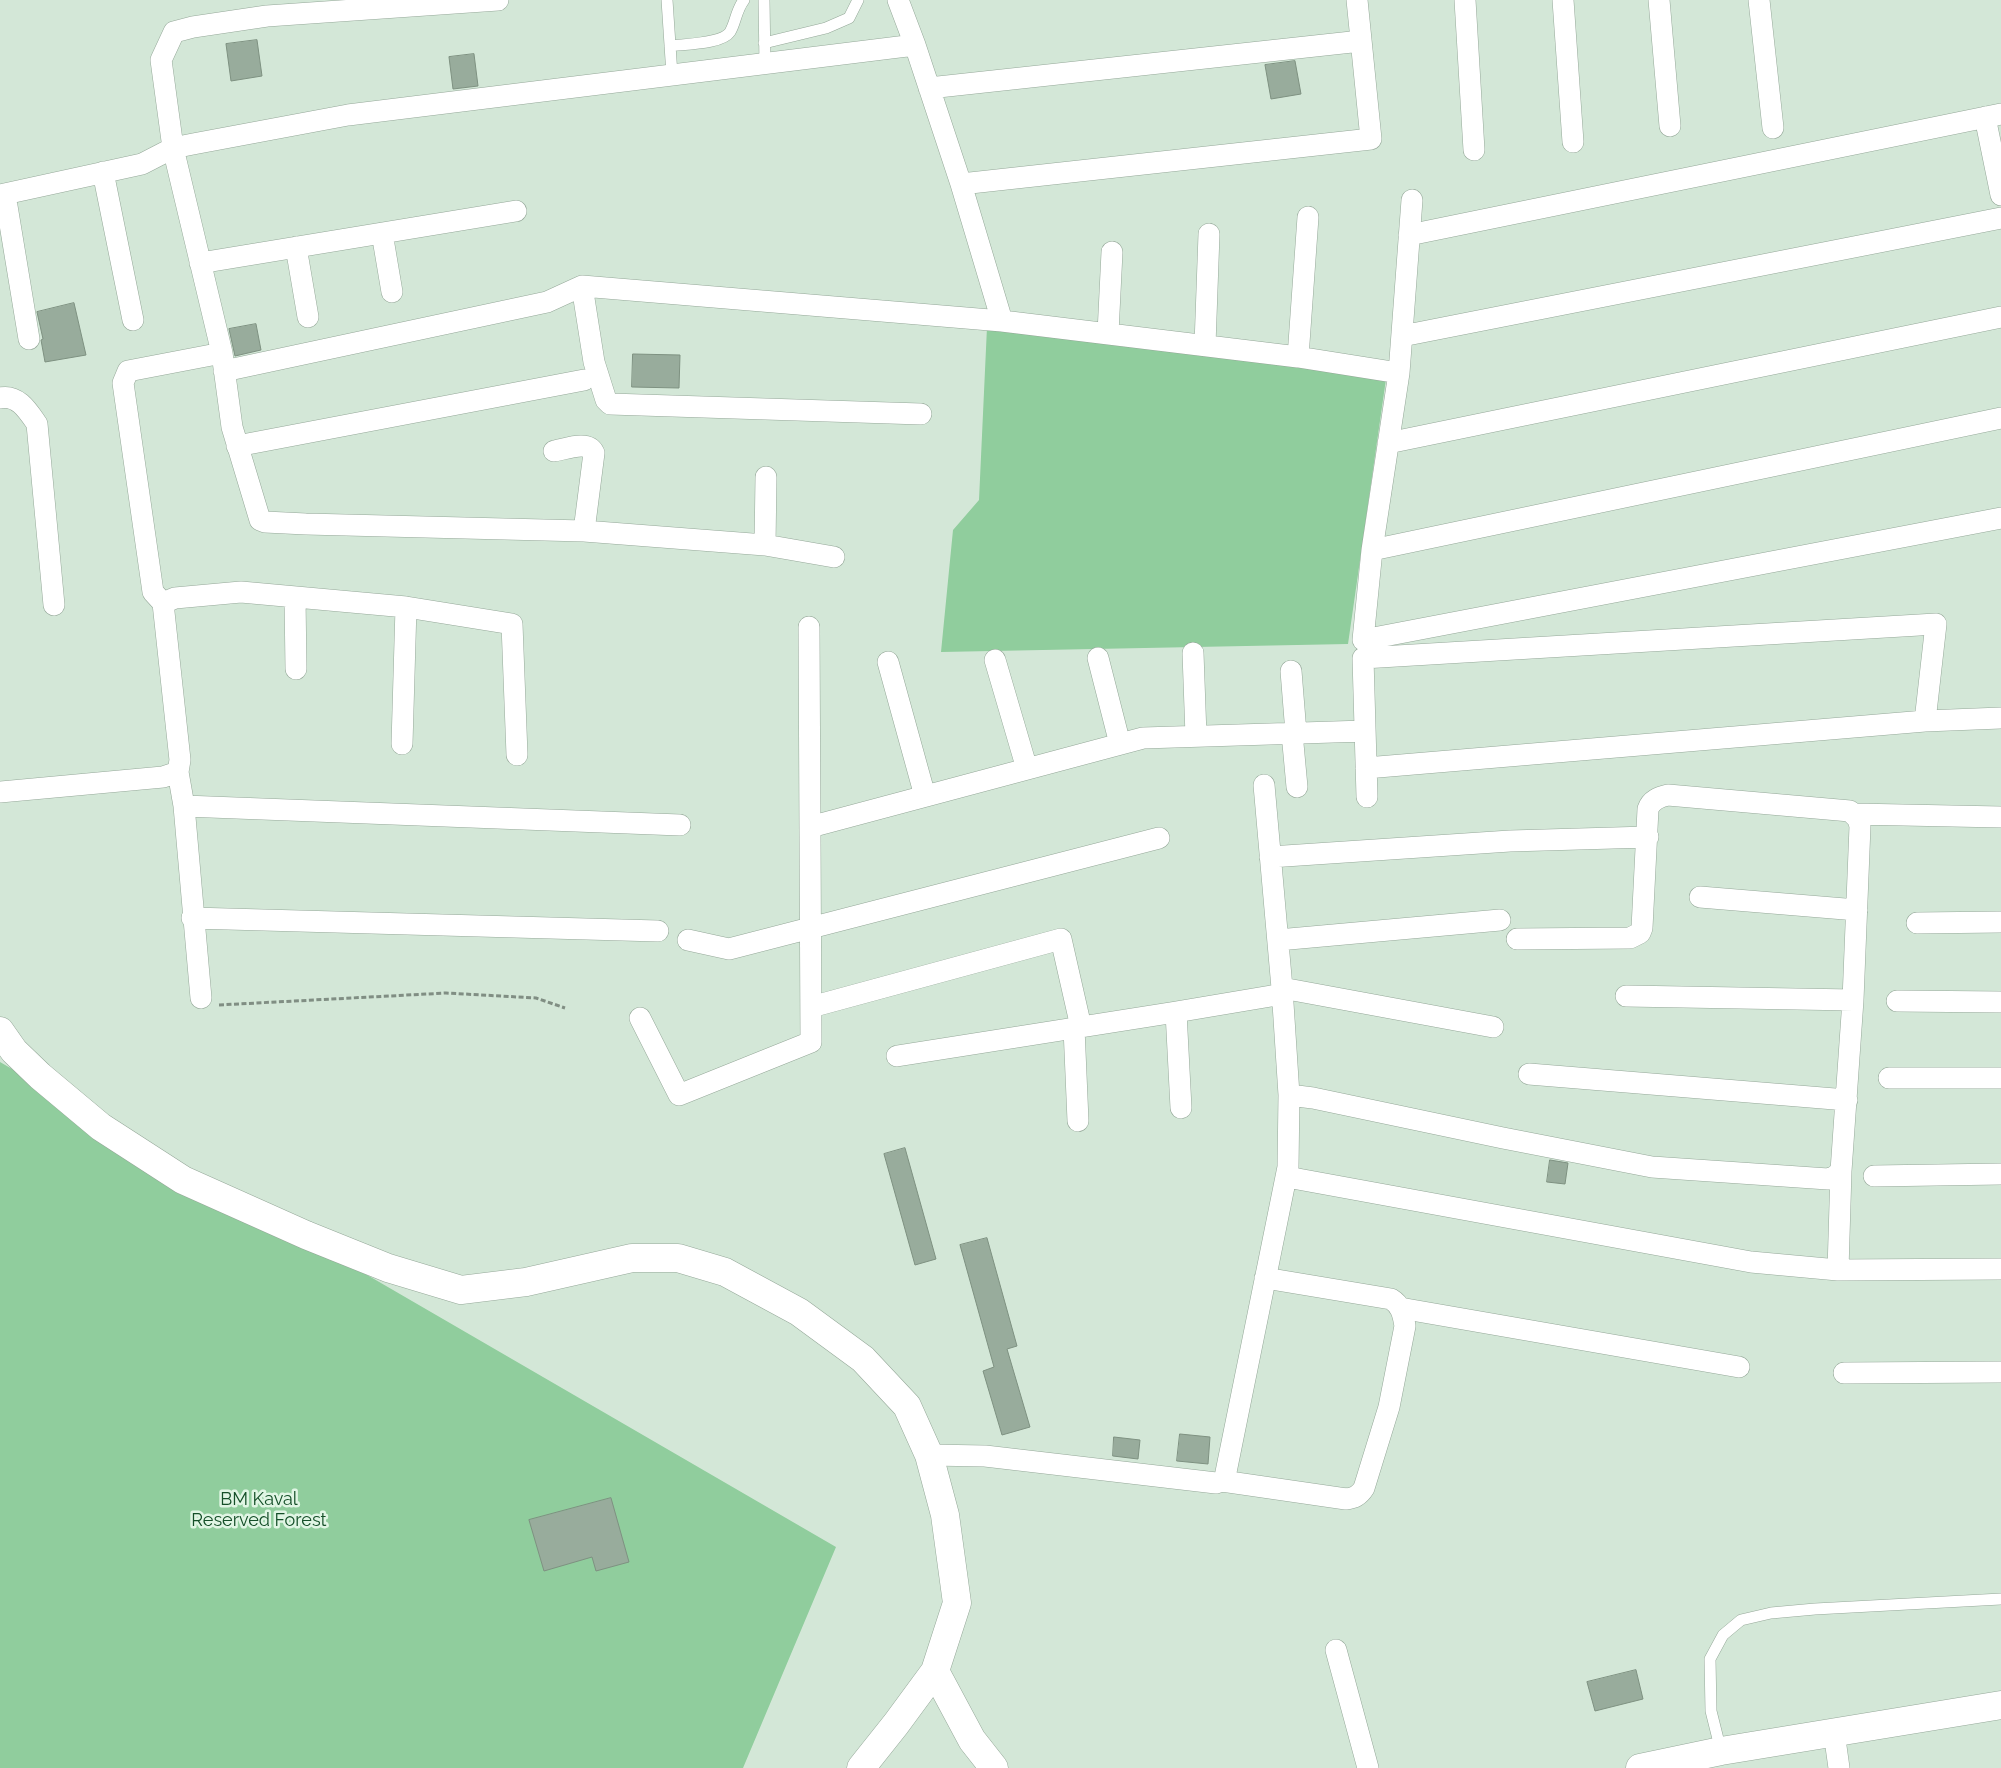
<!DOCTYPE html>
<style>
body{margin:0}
canvas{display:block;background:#d3e7d7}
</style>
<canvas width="2001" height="1768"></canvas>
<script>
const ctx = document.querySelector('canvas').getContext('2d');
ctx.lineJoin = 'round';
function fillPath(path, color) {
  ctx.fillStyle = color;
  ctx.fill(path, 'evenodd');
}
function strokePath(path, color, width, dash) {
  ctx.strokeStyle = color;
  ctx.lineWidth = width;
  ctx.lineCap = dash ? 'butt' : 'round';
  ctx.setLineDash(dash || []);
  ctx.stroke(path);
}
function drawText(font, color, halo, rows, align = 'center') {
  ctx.font = font + ' Raleway,sans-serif';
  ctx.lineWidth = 5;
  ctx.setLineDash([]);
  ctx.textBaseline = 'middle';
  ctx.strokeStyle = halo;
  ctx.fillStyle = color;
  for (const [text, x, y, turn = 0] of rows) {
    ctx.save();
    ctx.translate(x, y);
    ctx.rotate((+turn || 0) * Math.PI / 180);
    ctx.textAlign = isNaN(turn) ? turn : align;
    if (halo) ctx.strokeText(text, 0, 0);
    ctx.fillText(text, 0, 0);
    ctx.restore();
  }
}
const green = new Path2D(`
 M987,327L1386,379L1348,644L941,652L953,530L979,500Z
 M0,1062L836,1547L743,1768H0Z`);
const building = new Path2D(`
 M257,40L262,76L231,81L226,44Z
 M474,54L478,86L453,89L449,57Z
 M1295,61L1301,94L1271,99L1265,65Z
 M74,303L86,355L45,362L41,340L43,339L37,312Z
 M256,324L261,350L235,356L229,329Z
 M633,354L680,355L679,388L632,387Z
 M905,1148L936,1259L915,1265L884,1154Z
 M1550,1160L1568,1163L1565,1184L1547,1182Z
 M987,1238L1017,1346L1007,1349L1030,1427L1002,1435L983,1371L994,1367L960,1245Z
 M1180,1434L1210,1437L1208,1464L1177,1461Z
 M1114,1437L1140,1440L1138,1459L1113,1456Z
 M611,1498L629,1562L596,1571L592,1557L544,1571L529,1520Z
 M1636,1670L1643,1699L1595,1711L1587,1682Z`);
const path = new Path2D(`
 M219,1005L446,993L536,998L565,1008`);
const lane = new Path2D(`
 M667,0L672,75
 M764,0L765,64
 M764,43L826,28L849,18L858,0
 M670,46C685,44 722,44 730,32C736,22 736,10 744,0
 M1721,1751L1711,1711L1710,1659L1723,1635L1741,1620L1771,1613L1815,1609L2001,1599`);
const street = new Path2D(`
 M498,0L267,16L193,27L174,32L161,60L173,148L222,353L232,427L260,520L265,522L306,524L584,531L765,545L834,557
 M1465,0L1474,150
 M1563,0L1573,142
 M1659,0L1670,126
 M1759,0L1773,128
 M915,45L961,184L1002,321
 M929,88L1361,41
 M1985,117L2001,195
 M103,172L133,320
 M961,184L1371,139L1357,0
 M5,194L29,339
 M0,195L142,164L173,148L193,144L348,115L915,45L898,0
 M382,233L392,292
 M1409,235L2001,114
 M296,247L308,317
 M200,263L516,211
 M582,286L594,362L606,400L610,404L921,414
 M1108,333L1112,252
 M1402,336L2001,218
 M1205,345L1209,234
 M1298,357L1308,217
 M224,371L547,302L582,286L1002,321L1298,357L1399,373L1412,200
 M1399,373L1372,550L1363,640L2001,518
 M0,398C18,394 28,411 37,424L54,605
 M1388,443L2001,317
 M237,446L584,380
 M554,451C566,449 588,440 594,453L584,531
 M765,545L766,477
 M1372,550L2001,418
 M295,598L296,669
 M163,603L153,592L123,383L128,371L222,353
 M1193,653L1196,736
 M1098,658L1120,744
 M995,660L1027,769
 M888,662L925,796
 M1291,671L1296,733
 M1925,721L2001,718
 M1292,733L1297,787
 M402,744L406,607
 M1366,768L1925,721L1936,624L1363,658L1367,797
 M178,772L184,806L201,998
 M0,792L163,777L178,772L180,760L163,603L175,598L241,592L406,607L512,624L517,755
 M184,806L680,825
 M1854,814L2001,817
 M810,827L1143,738L1365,731
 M1270,857L1510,841L1648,837
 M1700,897L1857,910
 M192,918L658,931
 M1917,923L2001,922
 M688,940L729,949L1159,838
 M1278,940L1500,920
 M1282,988L1493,1027
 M1626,996L1853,1000
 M1897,1001L2001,1002
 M811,1007L1061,939L1081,1027
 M640,1018L679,1095L811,1042L809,627
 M1074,1028L1078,1121
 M897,1056L1176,1012
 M1529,1074L1847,1100
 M1889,1078H2001
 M1289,1095L1313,1098L1503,1138L1652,1167L1828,1179L1834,1177L1841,1171L1853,1000L1860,826L1858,819L1850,811L1668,795C1659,797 1651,800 1648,809L1642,928L1640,933L1630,938L1517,939
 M1181,1108L1176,1012L1283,994
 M1874,1176L2001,1174
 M1287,1177L1751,1262L1838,1270L2001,1269
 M1838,1270L1841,1171
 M1400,1308L1739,1367
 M1844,1373L2001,1372
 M929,1455L985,1456L1216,1483L1222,1481L1225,1477L1288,1167L1289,1095L1282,988L1264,785
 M1222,1481L1346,1499C1354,1498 1359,1496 1364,1488L1389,1407L1405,1326C1403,1314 1401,1305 1391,1299L1265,1278
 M1336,1650L1368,1768
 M1834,1732L1839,1768`);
const secondary = new Path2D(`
 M0,1031L14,1051L40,1076L101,1127L183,1180L306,1235L388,1268L461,1290L526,1282L632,1258H678L725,1272L799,1312L863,1359L907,1406L929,1455L945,1515L957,1603L935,1671L896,1724L861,1768
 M935,1671L972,1740L994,1768
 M1640,1768L1721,1751L2001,1705`);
const parkNames = [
 ["BM Kaval",259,1500],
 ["Reserved Forest",259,1521]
];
fillPath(green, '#90cd9d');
fillPath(building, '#98ac9c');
strokePath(building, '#7e9181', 1);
strokePath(lane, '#95a899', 12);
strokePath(street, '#95a899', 22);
strokePath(secondary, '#95a899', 29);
strokePath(path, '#808e83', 3, [5, 2.5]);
strokePath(lane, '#fff', 11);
strokePath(street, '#fff', 21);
strokePath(secondary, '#fff', 28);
drawText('18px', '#144f28', '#e0f5e4', parkNames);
</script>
